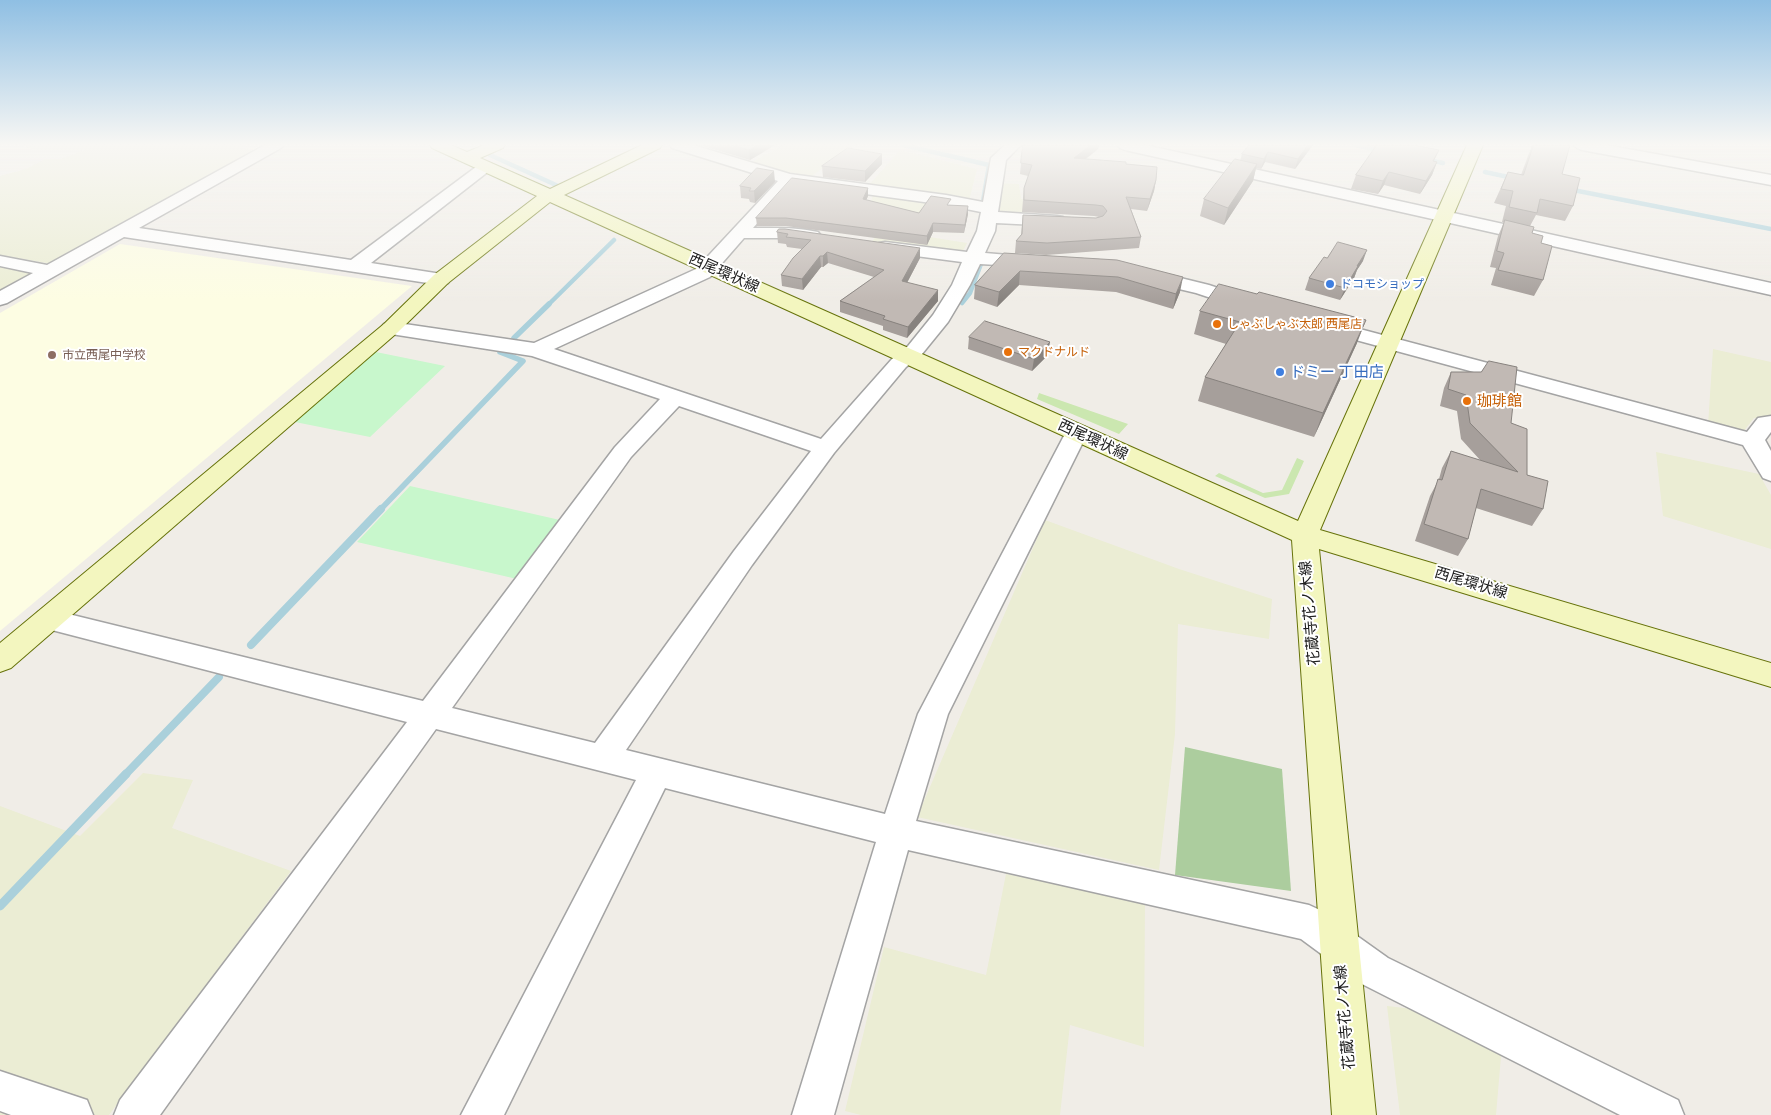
<!DOCTYPE html>
<meta charset="utf-8">
<style>
body{margin:0}
canvas{display:block;background:#f0ede7}
</style>
<canvas width="1771" height="1115"></canvas>
<script>
const ctx = document.querySelector('canvas').getContext('2d');
ctx.lineJoin = 'round';
function fillPath(path, color) {
  ctx.fillStyle = color;
  ctx.fill(path, 'evenodd');
}
function strokePath(path, color, width, dash) {
  ctx.strokeStyle = color;
  ctx.lineWidth = width;
  ctx.lineCap = dash ? 'butt' : 'round';
  ctx.setLineDash(dash || []);
  ctx.stroke(path);
}
function drawText(font, color, halo, rows, align = 'center') {
  ctx.font = font + ' "Public Sans","Noto Sans JP",sans-serif';
  ctx.lineWidth = 4;
  ctx.setLineDash([]);
  ctx.textBaseline = 'middle';
  ctx.strokeStyle = halo;
  ctx.fillStyle = color;
  for (const [text, x, y, turn = 0] of rows) {
    ctx.save();
    ctx.translate(x, y);
    ctx.rotate((+turn || 0) * Math.PI / 180);
    ctx.textAlign = isNaN(turn) ? turn : align;
    if (halo) ctx.strokeText(text, 0, 0);
    ctx.fillText(text, 0, 0);
    ctx.restore();
  }
}
const education = new Path2D(`
 M120,244L412,286L0,631V313Z`);
const farmland = new Path2D(`
 M22,145H243L242,147L253,151L52,264L0,255V176L26,169L45,159H61L84,150H34Z
 M783,145H856L810,177L750,163Z
 M900,150L977,169L969,201L869,185Z
 M998,183L1019,184L1021,199L1046,202L1028,210L1026,216L993,214Z
 M873,195L928,200L942,213L898,232L967,243L961,255L870,244L882,229L870,206Z
 M0,266L35,271L0,290Z
 M1713,349L1771,362V420L1754,418L1743,432L1708,425Z
 M1656,452L1759,474L1771,495V549L1663,516Z
 M1045,520L1179,569L1272,599L1269,639L1178,624L1175,734L1159,870L917,817Z
 M143,773L193,780L172,828L291,871L109,1115H0V806L80,836Z
 M1006,874L1145,900L1144,1047L1070,1025L1060,1115H861L845,1111L884,947L986,975Z
 M1387,1006L1423,1010L1502,1045L1496,1115H1400Z`);
const grass = new Path2D(`
 M1039,393L1128,424L1119,434L1037,399Z
 M1297,458L1304,461L1289,494L1265,498L1215,476L1219,473L1263,493L1282,490Z`);
const forest = new Path2D(`
 M1185,747L1282,769L1291,891L1175,875Z`);
const park = new Path2D(`
 M371,351L445,366L370,437L295,422Z
 M410,486L560,520L517,579L357,542Z`);
const streamFar3 = new Path2D(`
 M903,145L989,165L983,201
 M1355,145L1382,151
 M490,155L556,185
 M1429,160L1443,163
 M1485,172L1513,178
 M1568,189L1771,229
 M962,303L970,293L984,256
 M548,305L614,240`);
const streamFar2 = new Path2D(`
 M514,338L549,304
 M380,510L523,361L500,352`);
const streamFar1 = new Path2D(`
 M251,645L381,509
 M125,775L219,677`);
const stream = new Path2D(`
 M0,906L126,774`);
const street = new Path2D(`
 M265,145H284L281,148L139,228L351,260L480,164H492L494,167L371,263L448,275L450,279L448,283L441,285L124,237L7,303L0,305V291L33,273L0,266V256L47,265Z
 M670,145H693L790,174L946,195L983,202L991,158L1005,145H1021L1006,160L998,212L1057,216L1063,217L1066,221L1063,225L1057,226L996,223L995,231L985,253L1032,257L1038,258L1041,262L1038,266L1032,267L980,264L970,285L948,322L922,354L906,367L834,453L752,565L626,750L885,814L918,714L1066,432L1069,427L1077,425L1085,427L1088,432L948,714L916,821L1309,905L1322,911L1388,958L1678,1100L1684,1115H1620L1362,984L1301,939L908,850L834,1115H792L876,842L665,788L504,1115H461L636,780L436,729L160,1115H114L120,1100L407,722L48,629L38,626L34,619L38,612L48,609L423,701L615,447L660,399L532,356L391,334L384,332L381,328L384,324L391,322L534,343L696,269L778,181L672,148ZM792,184L946,205L981,212L977,231L967,252L885,242L879,243L876,247L879,251L885,252L962,262L952,285L933,315L908,346L892,359L821,439L554,349L710,277L744,238H786L812,241L818,240L821,236L818,232C797,227 775,228 753,228ZM679,406L811,451L734,551L595,743L452,708L631,457Z
 M1117,145H1145L1771,283V295L1125,150L1120,148Z
 M1574,145H1606L1771,175V185L1582,150L1577,148Z
 M1148,270L1209,285L1254,300L1257,304L1254,308L1247,310L1196,293L1141,280L1139,276L1141,272Z
 M1326,320L1747,432L1758,418L1771,416V432L1765,440L1771,451V481L1763,478L1743,445L1319,330L1316,326L1319,322Z
 M0,1071L87,1100L93,1115H11L0,1111Z`);
const secondary = new Path2D(`
 M430,145H451L467,152L484,145H505L503,148L480,158L550,189L642,145H662L660,148L564,195L1298,521L1467,145H1483L1320,530L1771,663V687L1319,549L1376,1115H1332L1292,540L550,202L448,283L398,332L11,668L0,672V643L384,324L434,275L537,196L432,148Z`);
const wall = new Path2D(`
 M699,145H775L750,160Z
 M1023,145H1099L1098,149L1086,159L1126,164L1156,180L1154,191L1147,211L1131,209L1141,237L1139,248L1046,255L1015,253L1016,241L1021,235L1023,215L1096,218L1099,217L1094,216L1022,212L1024,188L1028,176L1020,174Z
 M1249,145H1313L1295,169L1265,162L1261,169L1256,168L1253,181L1224,225L1200,216L1204,199L1240,161L1242,154Z
 M1366,145H1414L1439,150L1434,161L1437,162L1432,175L1420,194L1384,185L1378,194L1351,189L1356,175L1375,147Z
 M1532,145H1570L1562,174L1573,206L1565,221L1536,215L1530,226L1532,233L1541,243L1543,280L1534,296L1491,285L1496,268L1490,267L1498,236L1504,222H1502L1506,206L1494,203L1508,172L1521,175Z
 M882,154V164L865,182L823,177L822,166Z
 M775,182L755,203L750,202L749,199L741,198L740,186Z
 M868,196L866,200L919,213L951,205L968,214L964,233L933,232L927,245L786,226H757L756,218Z
 M779,229L920,258L907,283L938,301L907,338L883,330V326L840,312V301L874,277L828,263L823,267H821L803,290L782,286L781,275L802,249L787,247L786,244L778,243L777,232Z
 M1004,253L1117,260L1180,292L1173,309L1116,292L1019,285L997,307L974,299L975,285Z
 M1363,261L1357,270L1354,278L1340,300L1305,290L1309,278Z
 M1200,311L1357,343L1314,437L1198,401L1205,377L1226,344L1194,334Z
 M969,337L1048,355L1032,371L968,349Z
 M1451,372L1511,423L1527,475L1543,509L1532,526L1476,508L1468,539L1458,556L1415,541L1430,496L1439,479L1442,468L1451,451L1481,461L1461,439L1457,411L1440,406L1444,388Z`);
const shadedWall = new Path2D(`
 M758,145H775L750,160L749,150Z
 M1091,145H1099L1098,149L1072,169L1074,158Z
 M1308,145H1313L1295,169L1298,159Z
 M1268,152L1265,162L1261,169L1264,159Z
 M882,154V164L865,182V171Z
 M1437,162L1432,175L1420,194L1426,181Z
 M1257,164L1253,181L1224,225L1228,208Z
 M774,171L775,182L755,203L754,191Z
 M1389,172L1384,185L1378,194L1383,181Z
 M1156,180L1154,191L1147,211L1150,199Z
 M868,188V196L863,208V199Z
 M968,206V214L964,233L965,225Z
 M933,223V232L927,245V236Z
 M920,248V258L902,292V281Z
 M1367,250L1363,261L1357,270L1354,278L1340,300L1345,288L1357,266Z
 M827,252L828,263L823,267V256Z
 M820,256L821,267L803,290L802,279Z
 M1020,271L1019,285L997,307L999,292Z
 M1183,277L1180,292L1173,309L1176,294Z
 M938,290V301L907,338L908,327Z
 M1366,320L1357,343L1314,437L1323,413Z
 M1050,342L1048,355L1032,371L1034,359Z`);
const building = new Path2D(`
 M732,145H758L749,150Z
 M1023,145H1091L1074,158L1126,162V164L1157,167L1156,180L1150,199L1126,197L1141,237L1047,243L1016,241L1022,234L1023,215L1096,218L1103,216L1107,211L1103,206L1096,205L1024,200V188L1032,165L1021,163Z
 M1249,145H1308L1298,159L1268,152L1264,159L1242,154Z
 M1377,145H1414L1439,150L1433,161L1437,162L1426,181L1389,172L1383,181L1356,175Z
 M1534,145H1570L1562,174L1580,178L1573,206L1540,199L1537,213L1509,207L1513,191L1501,189L1508,172L1523,175Z
 M848,148L882,154L865,171L822,166Z
 M1235,159L1257,164L1228,208L1204,199Z
 M757,168L774,171L754,191H749L751,188L740,186Z
 M792,178L868,188L863,199L919,213L931,196L951,199L947,205L968,206L965,225L933,223L927,236L786,218H756Z
 M1505,220L1534,227L1532,233L1543,236L1541,243L1552,246L1543,280L1498,270L1504,253L1497,251Z
 M779,229H785L920,248L902,281L938,290L908,327L883,319L885,316L840,301L884,270L827,252L823,256H820L802,279L781,275L793,258L811,240L786,237L788,234L777,232Z
 M1338,242L1367,250L1357,266H1358L1345,288L1309,278L1324,257L1327,258Z
 M1004,253L1117,260L1183,277L1176,294L1118,277L1020,271L999,292L975,285Z
 M1219,284L1257,294L1259,292L1366,320L1323,413L1205,377L1240,322L1200,311Z
 M985,321L1050,342L1034,359L969,337Z
 M1489,361L1517,367L1511,423L1527,429V475L1548,481L1543,509L1481,489L1468,539L1424,524L1438,479L1442,480L1451,451L1518,472L1470,423L1466,395L1448,389L1451,372H1481Z`);
const markers = [
 [1330,284,5,"#3f7fe0"],
 [1217,324,5,"#e8710a"],
 [1008,352,5,"#e8710a"],
 [52,355,5,"#8d6e63"],
 [1280,372,5,"#3f7fe0"],
 [1467,401,5,"#e8710a"]
];
const farShopnames = [
 ["ドコモショップ",1340,284]
];
const farFoodnames = [
 ["しゃぶしゃぶ太郎 西尾店",1227,324],
 ["マクドナルド",1018,352]
];
const farEducationnames = [
 ["市立西尾中学校",62,355]
];
const streetNames = [
 ["西尾環状線",724,273,24],
 ["西尾環状線",1093,440,25],
 ["西尾環状線",1471,583,17],
 ["花蔵寺花ノ木線",1310,613,-95],
 ["花蔵寺花ノ木線",1345,1017,-95]
];
const shopNames = [
 ["ドミー 丁田店",1290,372]
];
const foodNames = [
 ["珈琲館",1477,401]
];
fillPath(education, '#fdfde3');
fillPath(farmland, '#ebedd4');
fillPath(grass, '#cbe7b0');
fillPath(forest, '#accd9e');
fillPath(park, '#c8f7cc');
strokePath(streamFar3, '#aad0db', 4.5);
strokePath(streamFar2, '#aad0db', 5.5);
strokePath(streamFar1, '#aad0db', 8);
strokePath(stream, '#aad0db', 9);
strokePath(street, '#a4a4a4', 3);
strokePath(secondary, '#67730b', 2);
fillPath(street, '#fff');
fillPath(secondary, '#f3f6bf');
fillPath(wall, '#a69f9b');
fillPath(shadedWall, '#87827e');
fillPath(building, '#c1b9b4');
strokePath(building, '#87827e', 1);
const sky = ctx.createLinearGradient(0, 0, 0, 301);
sky.addColorStop(0, '#8fbfe3');
sky.addColorStop(0.48, '#f8f7f4');
sky.addColorStop(1, '#f8f7f400');
ctx.fillStyle = sky;
ctx.fillRect(0, 0, 1771, 301);
for (const [x, y, r, color] of markers) {
  const dot = new Path2D();
  dot.arc(x, y, r, 0, 2 * Math.PI);
  ctx.fillStyle = color;
  ctx.fill(dot);
  strokePath(dot, '#fff', 2);
}
drawText('12px', '#366cbe', '#fff', farShopnames, 'left');
drawText('12px', '#c56008', '#fff', farFoodnames, 'left');
drawText('12px', '#785e54', '#fff', farEducationnames, 'left');
drawText('15px', '#202020', '#fff', streetNames);
drawText('15px', '#366cbe', '#fff', shopNames, 'left');
drawText('15px', '#c56008', '#fff', foodNames, 'left');
</script>
